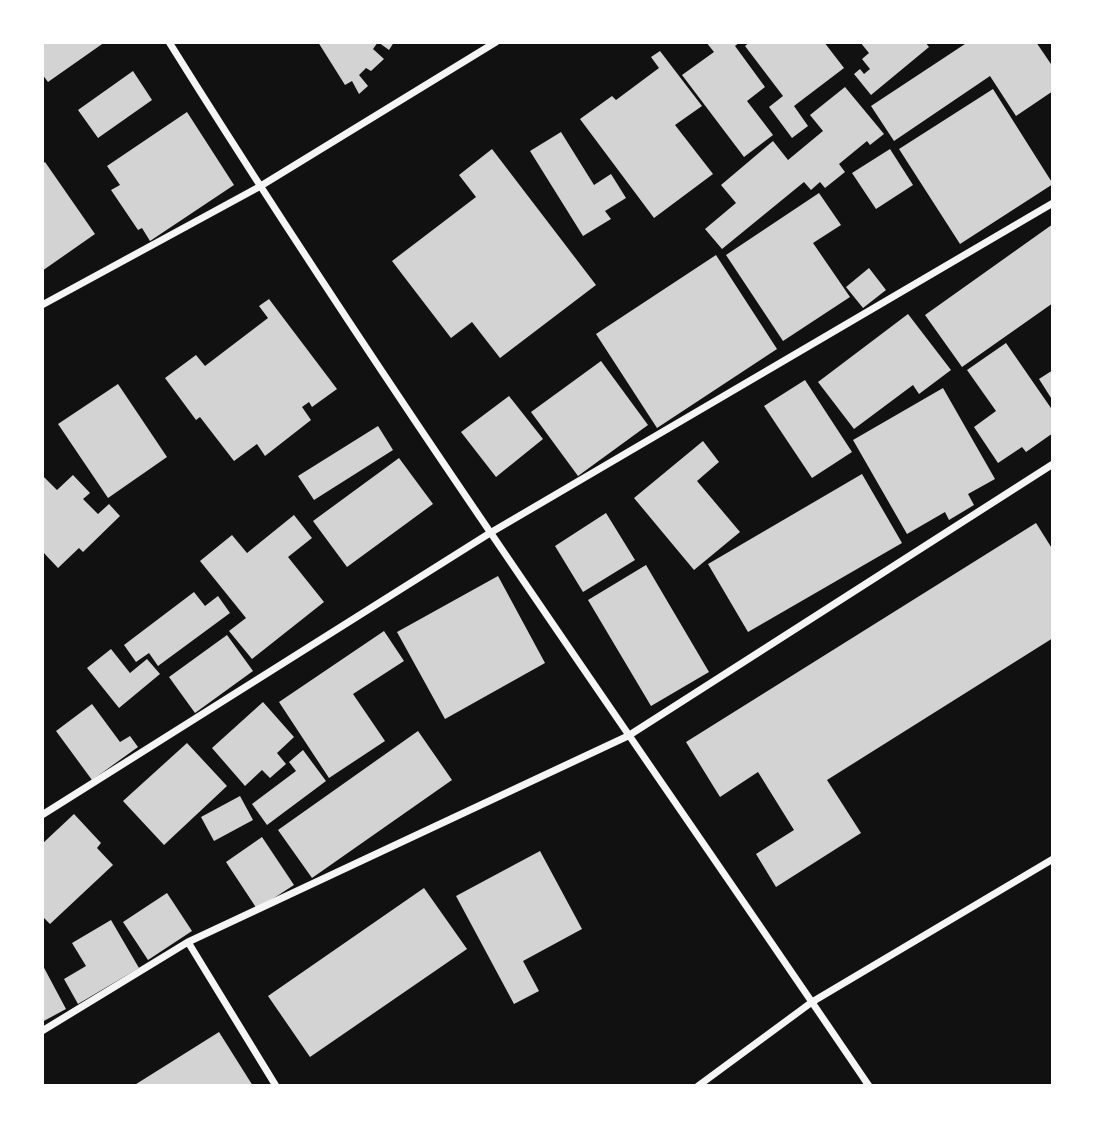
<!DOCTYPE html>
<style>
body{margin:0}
#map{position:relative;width:1095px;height:1128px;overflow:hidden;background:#111;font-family:"Open Sans",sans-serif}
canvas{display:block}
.frame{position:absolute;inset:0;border:44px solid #fff;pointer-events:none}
</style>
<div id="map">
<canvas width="1095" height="1128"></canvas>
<div class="frame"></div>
</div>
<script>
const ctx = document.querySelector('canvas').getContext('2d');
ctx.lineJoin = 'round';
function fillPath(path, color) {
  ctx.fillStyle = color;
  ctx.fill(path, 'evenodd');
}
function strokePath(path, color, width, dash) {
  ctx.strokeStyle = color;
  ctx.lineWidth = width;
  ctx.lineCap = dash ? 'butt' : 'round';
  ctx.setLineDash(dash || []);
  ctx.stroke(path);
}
const building = new Path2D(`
 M42,42H105L48,82L42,74Z
 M318,42H394L389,50L378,42L373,49L384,59L371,71L366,68L359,75L368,86L359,94L352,81L345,85Z
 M706,42H740L735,46L765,87L747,101L773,135L744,157L682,75L714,52Z
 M750,42H824L844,68L794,106L808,126L792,138L769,107L783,96L745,46Z
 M860,42H925L929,47L871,95L854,74L860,69L864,74L870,69L862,59L869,53Z
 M968,42H1036L1053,67V91L1016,116L990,76L894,141L871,106Z
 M660,51L702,106L675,125L713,174L654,218L580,119L612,96L616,100L659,68L651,57Z
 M133,71L152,100L98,138L78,110Z
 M845,87L884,134L870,145L867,141L839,164L845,172L825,188L820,182L811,190L804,182L722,249L705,229L736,203L721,185L773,141L788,160L823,131L810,115Z
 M993,89L1053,184L960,244L899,149Z
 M187,112L234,185L150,241L142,228L138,230L111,190L120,185L107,166Z
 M561,132L594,185L611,174L626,198L605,211L611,219L583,236L530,151Z
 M492,149L596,285L500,358L472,322L451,338L392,261L476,197L459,175Z
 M890,149L913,185L876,209L852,173Z
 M45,162L95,234L42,271V164Z
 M819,193L841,225L813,243L850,297L783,341L726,255Z
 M1053,224V303L962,367L925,315Z
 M716,255L777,349L657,428L596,334Z
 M869,268L886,290L863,308L846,287Z
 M269,299L337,389L312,407L309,402L302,407L311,420L265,456L257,444L234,461L200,417L196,420L165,378L196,355L205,366L268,318L259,306Z
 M908,314L951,370L919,394L913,385L854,429L818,382Z
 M1006,343L1053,411V433L1026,452L1022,447L998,463L974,427L996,411L967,370Z
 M601,361L648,425L578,476L531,412Z
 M1053,370V401L1039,379Z
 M805,380L852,452L812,478L764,406Z
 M118,384L167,457L108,498L58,424Z
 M943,388L995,479L968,494L974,505L949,520L945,512L907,534L853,440Z
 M509,396L543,439L496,477L461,432Z
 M378,426L393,450L314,500L298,476Z
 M703,441L719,462L697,481L740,532L694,570L634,498Z
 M399,458L433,504L347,567L313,521Z
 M862,474L902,543L748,632L708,564Z
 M42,475L57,490L73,475L90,493L83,499L98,514L109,504L120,516L83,552L79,548L58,568L42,551Z
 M606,513L635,560L583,592L555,546Z
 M294,515L312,538L288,557L324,602L252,659L229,631L246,618L200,561L232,535L247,553Z
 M1036,523L1053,550V638L827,780L861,833L776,887L756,854L794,830L758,772L720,797L686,742Z
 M646,565L709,672L651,706L588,600Z
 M498,576L545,663L445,719L397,632Z
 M194,592L205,606L218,596L230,613L158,666L149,653L136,662L124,645Z
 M384,631L404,661L353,694L385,741L329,778L279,702Z
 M227,635L253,671L195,713L169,677Z
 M111,649L130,673L147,659L160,674L119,708L87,668Z
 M263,702L294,737L277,753L286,764L270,778L262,770L245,786L212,748Z
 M92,704L120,742L130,736L138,747L92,780L56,731Z
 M418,731L452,780L312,878L278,830Z
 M187,743L227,786L164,845L123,801Z
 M303,750L326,781L267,825L252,804L296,771L289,762Z
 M240,796L253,820L214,841L201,817Z
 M74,814L101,843L97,848L113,865L50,924L42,916V844Z
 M262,837L294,885L257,909L226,862Z
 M540,851L582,929L523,961L539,991L514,1004L456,896Z
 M424,888L467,949L310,1057L268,996Z
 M167,893L192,931L148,960L123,922Z
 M111,920L139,968L78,1004L64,979L86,966L72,943Z
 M42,964L66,1009L42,1022Z
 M219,1032L253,1086H133Z`);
const minor = new Path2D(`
 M169,42C391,398 634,739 869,1086
 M42,305L259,187L496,42
 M42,815L490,533L1053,203
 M188,942L276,1086
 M42,1031L188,942L628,736L1053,464
 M698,1086L812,1002L1053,859`);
fillPath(building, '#d3d3d3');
strokePath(minor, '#f5f5f5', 7);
</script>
